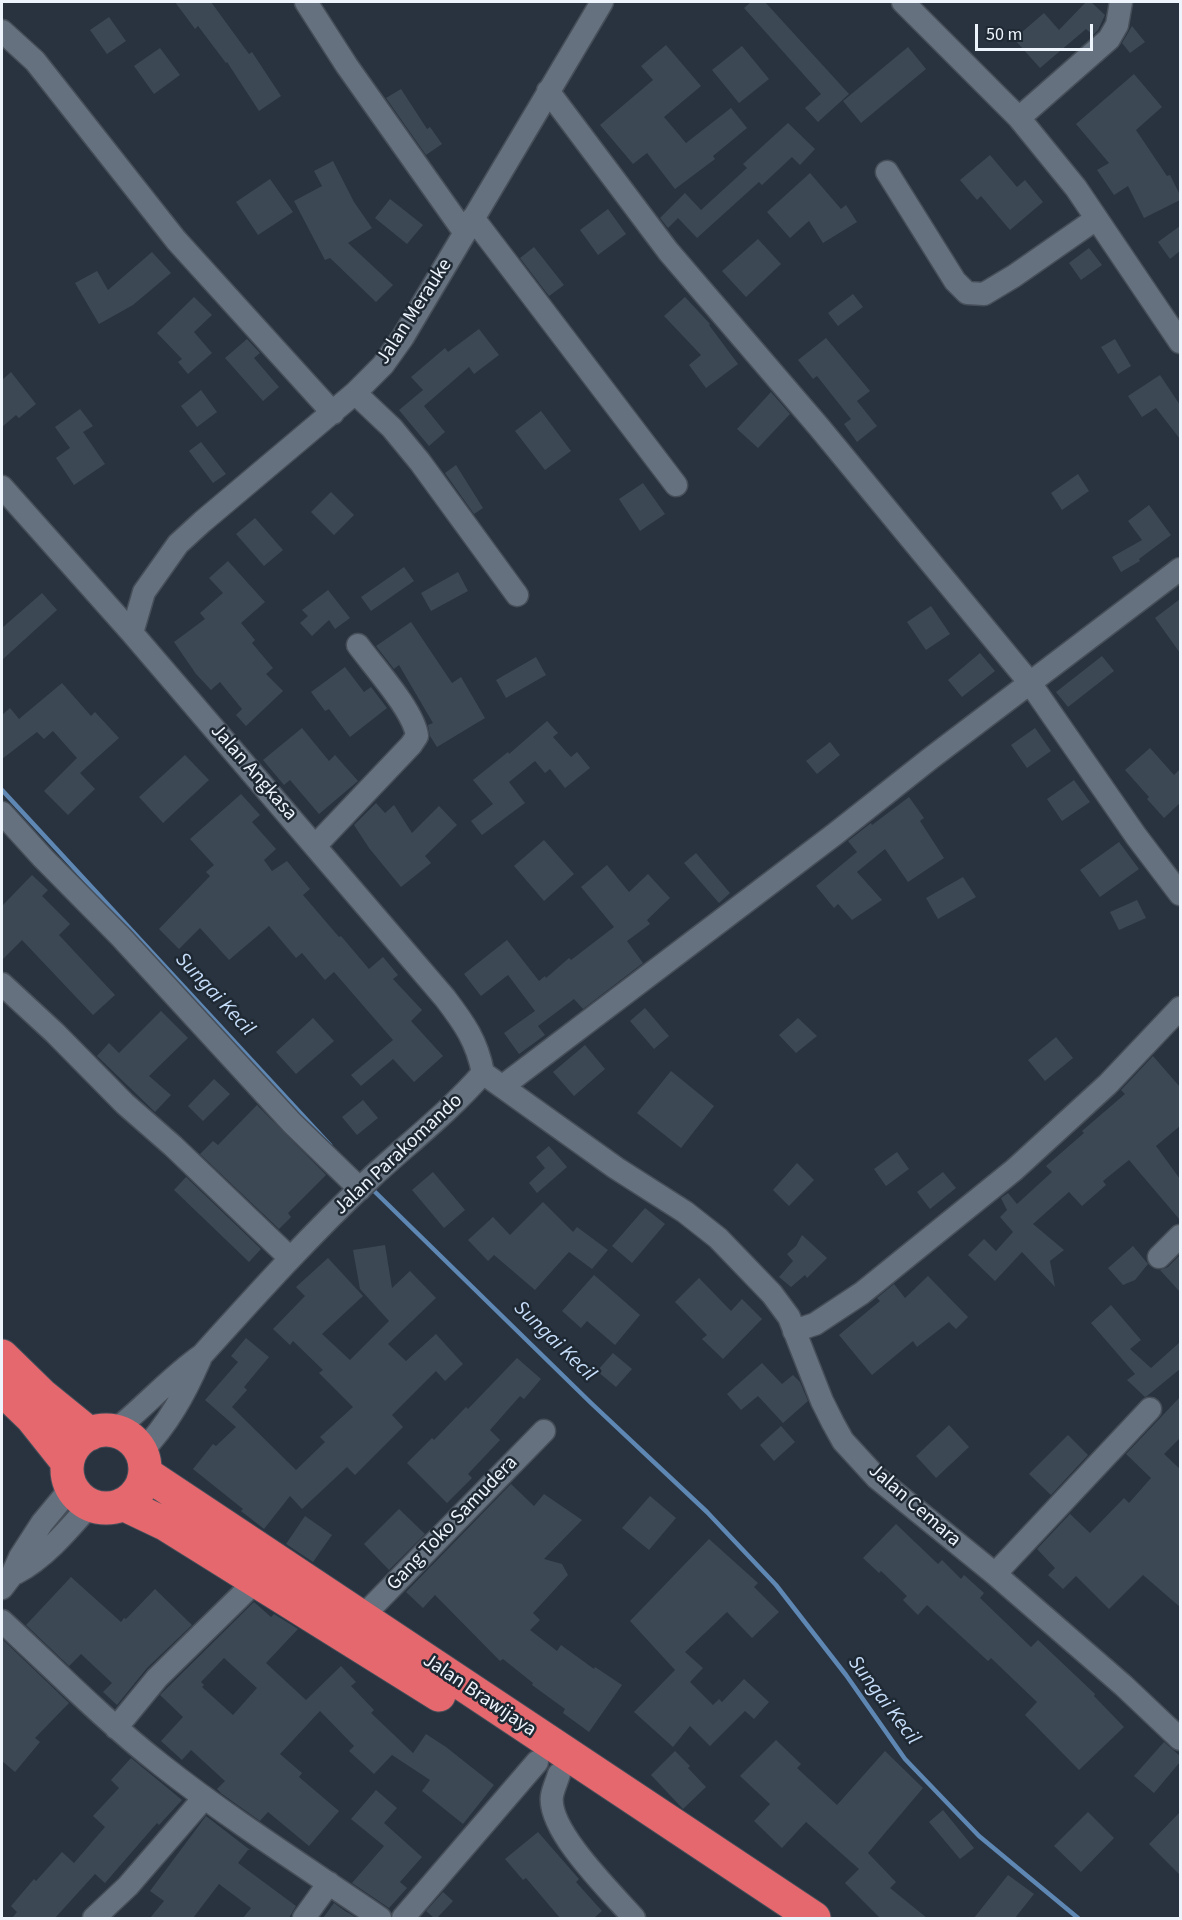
<!DOCTYPE html>
<style>
body{margin:0}
#map{position:relative;width:1182px;height:1920px;overflow:hidden;background:#28333f;font-family:"Source Sans 3",sans-serif}
canvas{display:block}
.frame{position:absolute;inset:0;border:3px solid #eef4fc;pointer-events:none}
.scale{position:absolute;left:975px;top:24px;width:118px;height:27px;box-sizing:border-box;border:3px solid #eef4fc;border-top:0;padding-left:8px;font-size:18px;line-height:21px;white-space:nowrap;color:#eef4fc;-webkit-text-stroke:4px #1f2934;paint-order:stroke}
</style>
<div id="map">
<canvas width="1182" height="1920"></canvas>
<div class="frame"></div>
<div class="scale">50 m</div>
</div>
<script>
const ctx = document.querySelector('canvas').getContext('2d');
ctx.lineJoin = 'round';
function strokePath(path, color, width, dash) {
  ctx.strokeStyle = color;
  ctx.lineWidth = width;
  ctx.lineCap = dash ? 'butt' : 'round';
  ctx.setLineDash(dash || []);
  ctx.stroke(path);
}
function fillPath(path, color) {
  ctx.fillStyle = color;
  ctx.fill(path, 'evenodd');
}
function drawText(font, color, halo, rows, align = 'center') {
  ctx.font = font + ' "Source Sans 3",sans-serif';
  ctx.lineWidth = 5;
  ctx.setLineDash([]);
  ctx.textBaseline = 'middle';
  ctx.strokeStyle = halo;
  ctx.fillStyle = color;
  for (const [text, x, y, turn = 0] of rows) {
    ctx.save();
    ctx.translate(x, y);
    ctx.rotate((+turn || 0) * Math.PI / 180);
    ctx.textAlign = isNaN(turn) ? turn : align;
    if (halo) ctx.strokeText(text, 0, 0);
    ctx.fillText(text, 0, 0);
    ctx.restore();
  }
}
const stream = new Path2D(`
 M2,790L330,1145
 M371,1188L591,1403L707,1512L776,1585L846,1675L905,1759L979,1836L1078,1918`);
const building = new Path2D(`
 M175,2H211L249,54L252,52L281,96L259,111L227,62L226,63L198,26L195,29Z
 M751,2H765L849,94L818,122L805,108L821,94L744,8Z
 M1086,2H1091L1105,15L1098,30L1093,35L1086,29L1040,68L1014,39L1044,13L1059,30Z
 M109,17L126,41L107,54L90,30Z
 M1132,26L1145,42L1130,53L1122,43Z
 M666,45L701,86L664,117L686,143L731,108L747,128L713,156L715,159L675,189L647,153L633,164L600,125L653,80L641,66Z
 M742,46L769,79L739,103L712,70Z
 M908,47L926,69L861,123L843,101Z
 M160,48L180,75L154,94L134,66Z
 M1134,74L1162,107L1136,130L1167,176L1170,175L1180,195V200L1144,218L1128,186L1114,195L1097,170L1109,163L1076,124Z
 M401,89L427,129L430,127L442,144L426,155L386,98Z
 M788,123L815,149L800,165L792,157L762,185L759,182L697,238L678,218L668,228L660,218L685,193L701,210L747,168L743,164Z
 M990,155L1017,187L1025,180L1043,202L1010,230L981,196L977,200L960,180Z
 M333,161L354,202L372,228L348,243L393,285L376,302L330,258L325,260L294,201L322,186L314,171Z
 M810,173L841,209L846,205L857,222L823,243L809,221L790,238L767,212Z
 M270,179L293,212L258,235L236,202Z
 M390,199L423,225L407,244L375,218Z
 M608,209L626,234L598,255L580,230Z
 M1180,226V251L1170,259L1158,242Z
 M758,239L781,264L746,297L722,271Z
 M534,247L564,285L549,296L520,258Z
 M1089,248L1102,265L1081,280L1069,263Z
 M152,252L171,273L133,305L99,324L75,283L97,271L108,290Z
 M853,294L863,307L838,326L828,313Z
 M194,297L212,315L194,332L212,353L188,374L178,362L182,359L157,333Z
 M685,297L710,324L709,325L738,364L706,388L689,365L701,355L664,316Z
 M479,329L499,355L474,374L469,367L424,406L445,432L429,446L399,410L423,390L411,377L445,348L448,352Z
 M826,338L870,391L857,401L877,426L857,442L844,424L851,419L817,376L813,379L798,360Z
 M247,339L260,353L254,358L279,387L263,401L225,358Z
 M1115,339L1131,366L1118,374L1101,347Z
 M11,372L36,404L19,418L16,415L2,427V380Z
 M1160,375L1180,405V439L1156,408L1142,417L1128,396Z
 M201,390L217,412L197,427L181,406Z
 M771,392L790,414L758,448L737,429Z
 M80,409L93,426L83,432L105,464L74,485L56,458L70,448L55,427Z
 M541,411L571,451L545,470L515,431Z
 M201,442L226,474L213,483L189,451Z
 M456,465L483,508L474,514L445,473Z
 M1078,474L1089,491L1062,510L1051,493Z
 M643,483L665,514L640,531L619,499Z
 M331,492L354,515L334,535L311,512Z
 M1149,505L1171,535L1139,559L1140,561L1121,572L1112,557L1142,540L1128,521Z
 M255,518L283,550L264,566L236,534Z
 M228,561L265,602L241,623L255,640L252,643L273,668L266,674L283,691L246,726L236,715L242,709L220,682L211,690L196,674L174,642L205,619L200,613L223,593L209,578Z
 M404,567L414,581L371,611L361,597Z
 M458,572L468,591L431,611L421,593Z
 M328,590L350,618L335,629L329,620L312,636L300,623L308,616L302,610Z
 M42,593L57,610L2,660V628Z
 M1180,599V653L1155,618Z
 M931,606L950,634L926,650L907,622Z
 M411,622L452,683L461,677L485,718L437,747L430,736L428,725L433,723L399,665L394,669L376,646Z
 M980,653L995,671L962,697L948,680Z
 M1102,656L1114,671L1068,707L1056,692Z
 M536,657L546,675L506,698L496,680Z
 M345,667L364,692L371,687L387,708L350,737L329,709L325,711L311,692Z
 M62,683L91,716L95,712L119,738L80,773L95,789L68,815L44,791L77,758L53,731L44,739L37,732L2,759V715L10,708L19,719Z
 M547,721L558,733L553,737L571,757L577,752L590,768L565,788L550,769L545,773L535,761L509,782L525,803L482,835L471,821L493,804L473,780L508,752L509,754Z
 M302,728L329,761L335,755L358,781L319,814L290,780L284,785L263,760Z
 M1035,728L1051,751L1027,768L1011,745Z
 M830,742L840,755L817,774L806,761Z
 M1150,748L1174,775L1180,769V803L1164,818L1147,799L1149,797L1125,770Z
 M185,755L209,780L163,823L139,797Z
 M1074,780L1090,802L1062,821L1047,799Z
 M241,794L260,815L252,822L276,849L264,860L272,871L287,861L310,889L303,895L339,937L341,936L369,969L383,957L398,975L393,979L422,1010L411,1021L443,1056L414,1082L393,1059L361,1086L351,1075L393,1040L334,972L325,980L302,953L296,958L269,926L229,960L200,928L179,949L159,929L210,876L206,872L214,865L190,839Z
 M909,797L924,818L920,821L944,858L908,882L885,849L857,872L882,900L852,920L838,904L834,908L816,886L857,852L848,841L871,823L872,825Z
 M376,803L385,813L394,805L412,833L439,806L457,825L425,856L431,863L401,887L369,848L354,825Z
 M544,840L574,874L544,901L514,866Z
 M1119,842L1139,869L1100,897L1080,870Z
 M696,853L730,893L719,903L684,863Z
 M607,865L629,892L648,874L670,898L647,920L650,924L627,941L643,963L583,1009L574,999L538,1026L545,1035L519,1054L504,1033L535,1011L508,975L481,996L464,974L507,940L539,981L545,976L546,978L569,958L571,960L614,927L581,887Z
 M32,875L48,890L42,896L70,924L59,935L115,995L93,1015L22,940L2,960V906Z
 M963,877L976,897L938,919L926,898Z
 M1137,900L1146,918L1119,930L1110,912Z
 M645,1008L669,1036L654,1049L630,1021Z
 M161,1011L188,1038L149,1076L171,1095L155,1112L97,1056L109,1043L119,1053Z
 M313,1018L334,1041L296,1074L276,1052Z
 M798,1018L817,1036L796,1053L779,1035Z
 M1056,1037L1073,1058L1045,1081L1028,1060Z
 M585,1045L605,1069L574,1096L553,1072Z
 M1153,1056L1180,1087V1126L1156,1146L1180,1179V1220L1129,1160L1103,1181L1106,1185L1082,1206L1069,1192L1033,1224L1064,1250L1050,1261L1055,1287L1022,1252L995,1281L968,1255L984,1239L996,1251L1013,1232L1000,1217L1007,1210L1001,1198L1008,1193L1017,1204L1052,1172L1046,1166L1084,1133L1082,1131L1125,1094L1121,1090Z
 M671,1071L714,1106L681,1148L637,1113Z
 M214,1079L230,1094L203,1121L188,1106Z
 M363,1100L378,1118L357,1135L342,1117Z
 M257,1105L326,1175L288,1213L291,1217L279,1229L200,1154L213,1141L218,1145Z
 M549,1146L567,1167L537,1193L529,1183L545,1168L536,1157Z
 M897,1152L909,1169L886,1186L874,1169Z
 M797,1163L814,1180L789,1206L773,1190Z
 M433,1172L465,1210L444,1228L412,1190Z
 M943,1172L956,1188L930,1209L917,1192Z
 M186,1177L261,1249L249,1262L174,1190Z
 M543,1202L573,1232L577,1227L608,1250L592,1269L569,1252L535,1290L494,1255L488,1261L468,1240L493,1217L510,1235Z
 M645,1208L665,1224L632,1263L612,1246Z
 M802,1235L827,1258L807,1278L805,1275L791,1287L779,1277L793,1261L787,1254L796,1246Z
 M385,1245L392,1288L410,1271L436,1298L388,1344L406,1361L436,1334L463,1364L445,1381L436,1371L392,1415L403,1427L355,1475L347,1467L302,1509L290,1496L264,1529L241,1511L243,1509L193,1469L213,1444L216,1446L236,1427L205,1400L238,1362L231,1356L246,1338L269,1357L244,1387L247,1390L232,1407L296,1470L325,1442L320,1437L353,1407L319,1373L323,1370L293,1341L290,1345L273,1329L305,1296L296,1287L328,1258L363,1296L322,1334L350,1360L389,1321L360,1289L353,1250Z
 M1133,1246L1148,1264L1135,1280L1123,1285L1108,1268Z
 M1180,1255V1292L1160,1270L1168,1267Z
 M594,1275L640,1315L615,1345L587,1321L581,1328L562,1311Z
 M928,1276L968,1317L956,1329L949,1322L917,1347L913,1341L872,1375L839,1335L880,1301L877,1298L894,1284L905,1298Z
 M699,1278L731,1311L742,1299L762,1319L723,1359L702,1339L707,1335L675,1302Z
 M1111,1305L1141,1340L1130,1349L1151,1368L1180,1342V1369L1147,1396L1145,1397L1127,1380L1135,1374L1091,1323Z
 M613,1353L632,1369L616,1387L597,1371Z
 M517,1358L541,1379L524,1399L520,1396L490,1430L500,1440L468,1474L472,1478L447,1503L407,1463L432,1438L434,1440L466,1407L468,1409Z
 M762,1363L782,1384L793,1375L800,1382L808,1401L783,1423L758,1396L741,1410L727,1394Z
 M1180,1397V1438L1164,1454L1180,1469V1607L1143,1575L1109,1609L1076,1576L1063,1589L1048,1575L1055,1568L1037,1549L1070,1514L1090,1533L1124,1498L1129,1503L1151,1478L1126,1454Z
 M949,1425L969,1447L936,1478L916,1456Z
 M781,1426L795,1442L774,1461L760,1445Z
 M1068,1435L1088,1455L1051,1495L1029,1474Z
 M511,1484L534,1506L544,1494L582,1520L544,1559L562,1564L568,1575L533,1613L540,1620L530,1630L557,1651L561,1645L594,1669L595,1667L622,1685L589,1732L563,1713L565,1709L532,1685L533,1683L503,1659L500,1661L435,1595L423,1608L406,1592Z
 M650,1496L676,1518L649,1550L622,1528Z
 M399,1509L425,1534L389,1570L364,1544Z
 M305,1516L332,1535L313,1562L286,1544Z
 M896,1524L938,1564L942,1560L961,1579L964,1575L984,1593L980,1598L1031,1647L1038,1640L1095,1694L1094,1696L1124,1727L1079,1770L1025,1715L1037,1702L991,1658L988,1661L927,1605L918,1615L903,1600L907,1596L881,1571L879,1573L863,1558Z
 M709,1539L758,1583L754,1587L779,1612L752,1638L727,1612L685,1652L703,1668L690,1682L713,1705L719,1699L722,1702L744,1679L769,1702L754,1719L745,1711L710,1746L690,1726L673,1747L634,1712L675,1670L630,1621Z
 M71,1577L121,1622L124,1618L126,1619L155,1589L192,1625L147,1668L117,1705L103,1692L112,1683L81,1654L69,1666L26,1625Z
 M254,1602L271,1617L274,1614L298,1629L266,1663L306,1700L341,1666L356,1682L351,1686L374,1710L371,1713L413,1753L426,1734L446,1747L494,1785L463,1824L422,1791L430,1780L392,1755L374,1774L349,1751L354,1746L320,1711L280,1754L302,1773L299,1777L339,1811L309,1846L268,1812L260,1821L222,1794L217,1789L225,1781L191,1750L182,1760L161,1741L183,1717L160,1695ZM224,1658L257,1688L233,1715L202,1687L204,1685L201,1682Z
 M2,1639L69,1703L35,1738L40,1742L15,1772L2,1761Z
 M776,1740L801,1764L797,1768L837,1805L885,1751L923,1788L868,1853L896,1882L890,1888L927,1918H880L845,1883L859,1869L806,1822L782,1848L754,1821L770,1804L740,1776Z
 M1164,1742L1180,1756V1762L1154,1793L1134,1776Z
 M675,1751L690,1766L688,1768L706,1787L683,1809L651,1775Z
 M131,1758L182,1800L159,1825L157,1823L105,1883L95,1874L55,1918H12L17,1912L11,1906L34,1879L36,1881L62,1852L74,1863L105,1827L93,1816L119,1788L111,1780Z
 M376,1790L397,1808L384,1823L422,1857L400,1882L407,1888L389,1908L352,1883L384,1846L351,1819Z
 M943,1810L974,1848L960,1859L929,1822Z
 M1088,1812L1114,1838L1081,1872L1054,1846Z
 M1180,1812V1875L1149,1844Z
 M206,1816L250,1850H248L238,1863L296,1906L289,1918H243L251,1908L219,1884L193,1918H150L164,1901L150,1891Z
 M538,1832L579,1879L576,1882L602,1911L594,1918H560L526,1878L523,1880L505,1859Z
 M1008,1875L1034,1894L1015,1918H974Z
 M443,1892L453,1901L437,1918H434L426,1911Z
 M334,1903L345,1911L357,1918H323Z`);
const minor = new Path2D(`
 M306,2L347,66L465,233
 M903,2L1019,118L1076,188L1180,342
 M2,31L35,61L176,240L333,413
 M548,91L668,251L819,427L1030,683L1136,836L1180,894
 M1019,118L1109,39L1117,25L1121,2
 M887,172L955,281L967,293L984,294L1014,276L1096,219
 M473,218L676,485
 M355,393L392,428L420,462L517,595
 M2,487L132,633L445,998C464,1023 477,1041 483,1073
 M132,633L144,592L178,544L202,522L355,393L383,365L403,337L602,2
 M2,813L43,858L121,937L292,1123L360,1189
 M315,846L411,745L417,736C414,711 374,667 358,645
 M2,984L55,1033L125,1104L173,1146L290,1258
 M483,1073L616,1168L685,1212L718,1238L772,1294L789,1317L822,1401L833,1423L843,1441L877,1478L995,1574L1124,1686L1180,1739
 M503,1086L835,834L931,758L1180,569
 M1159,1257L1180,1236
 M794,1331L815,1324L862,1293L1014,1170L1108,1084L1180,1008
 M114,1431C145,1407 170,1377 202,1355C257,1294 312,1233 373,1176C410,1142 450,1111 483,1073
 M141,1452C168,1425 185,1393 200,1359
 M16,1573C45,1558 69,1529 90,1505
 M995,1574L1150,1409
 M2,1588L12,1575L20,1557L42,1523L71,1488
 M362,1617L544,1431
 M2,1621C54,1669 104,1720 160,1764C231,1820 307,1868 380,1918
 M116,1728L157,1678L256,1581
 M559,1774C557,1781 553,1789 552,1796C547,1830 612,1893 634,1918
 M94,1918L128,1886L204,1798
 M304,1918L329,1883
 M403,1918L537,1762`);
const highway = new Path2D(`
 M2,1356L42,1395L90,1434
 M2,1389L32,1418L67,1462
 M67 1469a39 39 0 1 1 78 0a39 39 0 1 1-78 0Z
 M145,1473L814,1918
 M123,1504L165,1524L439,1695`);
const streetNames = [
 ["Jalan Merauke",415,312,-57],
 ["Jalan Angkasa",253,773,49],
 ["Jalan Parakomando",399,1155,-43],
 ["Jalan Cemara",914,1506,41],
 ["Gang Toko Samudera",453,1524,-46],
 ["Jalan Brawijaya",479,1696,34]
];
const waterNames = [
 ["Sungai Kecil",214,995,47],
 ["Sungai Kecil",554,1342,44],
 ["Sungai Kecil",883,1701,53]
];
strokePath(stream, '#5e87b4', 4.5);
fillPath(building, '#3d4855');
strokePath(minor, '#464e59', 25);
strokePath(highway, '#464e59', 35);
strokePath(minor, '#65717e', 22);
strokePath(highway, '#e4686d', 33);
drawText('20px', '#eef4fc', '#1f2934', streetNames);
drawText('italic 21px', '#c7defa', '#1f2934', waterNames);
</script>
